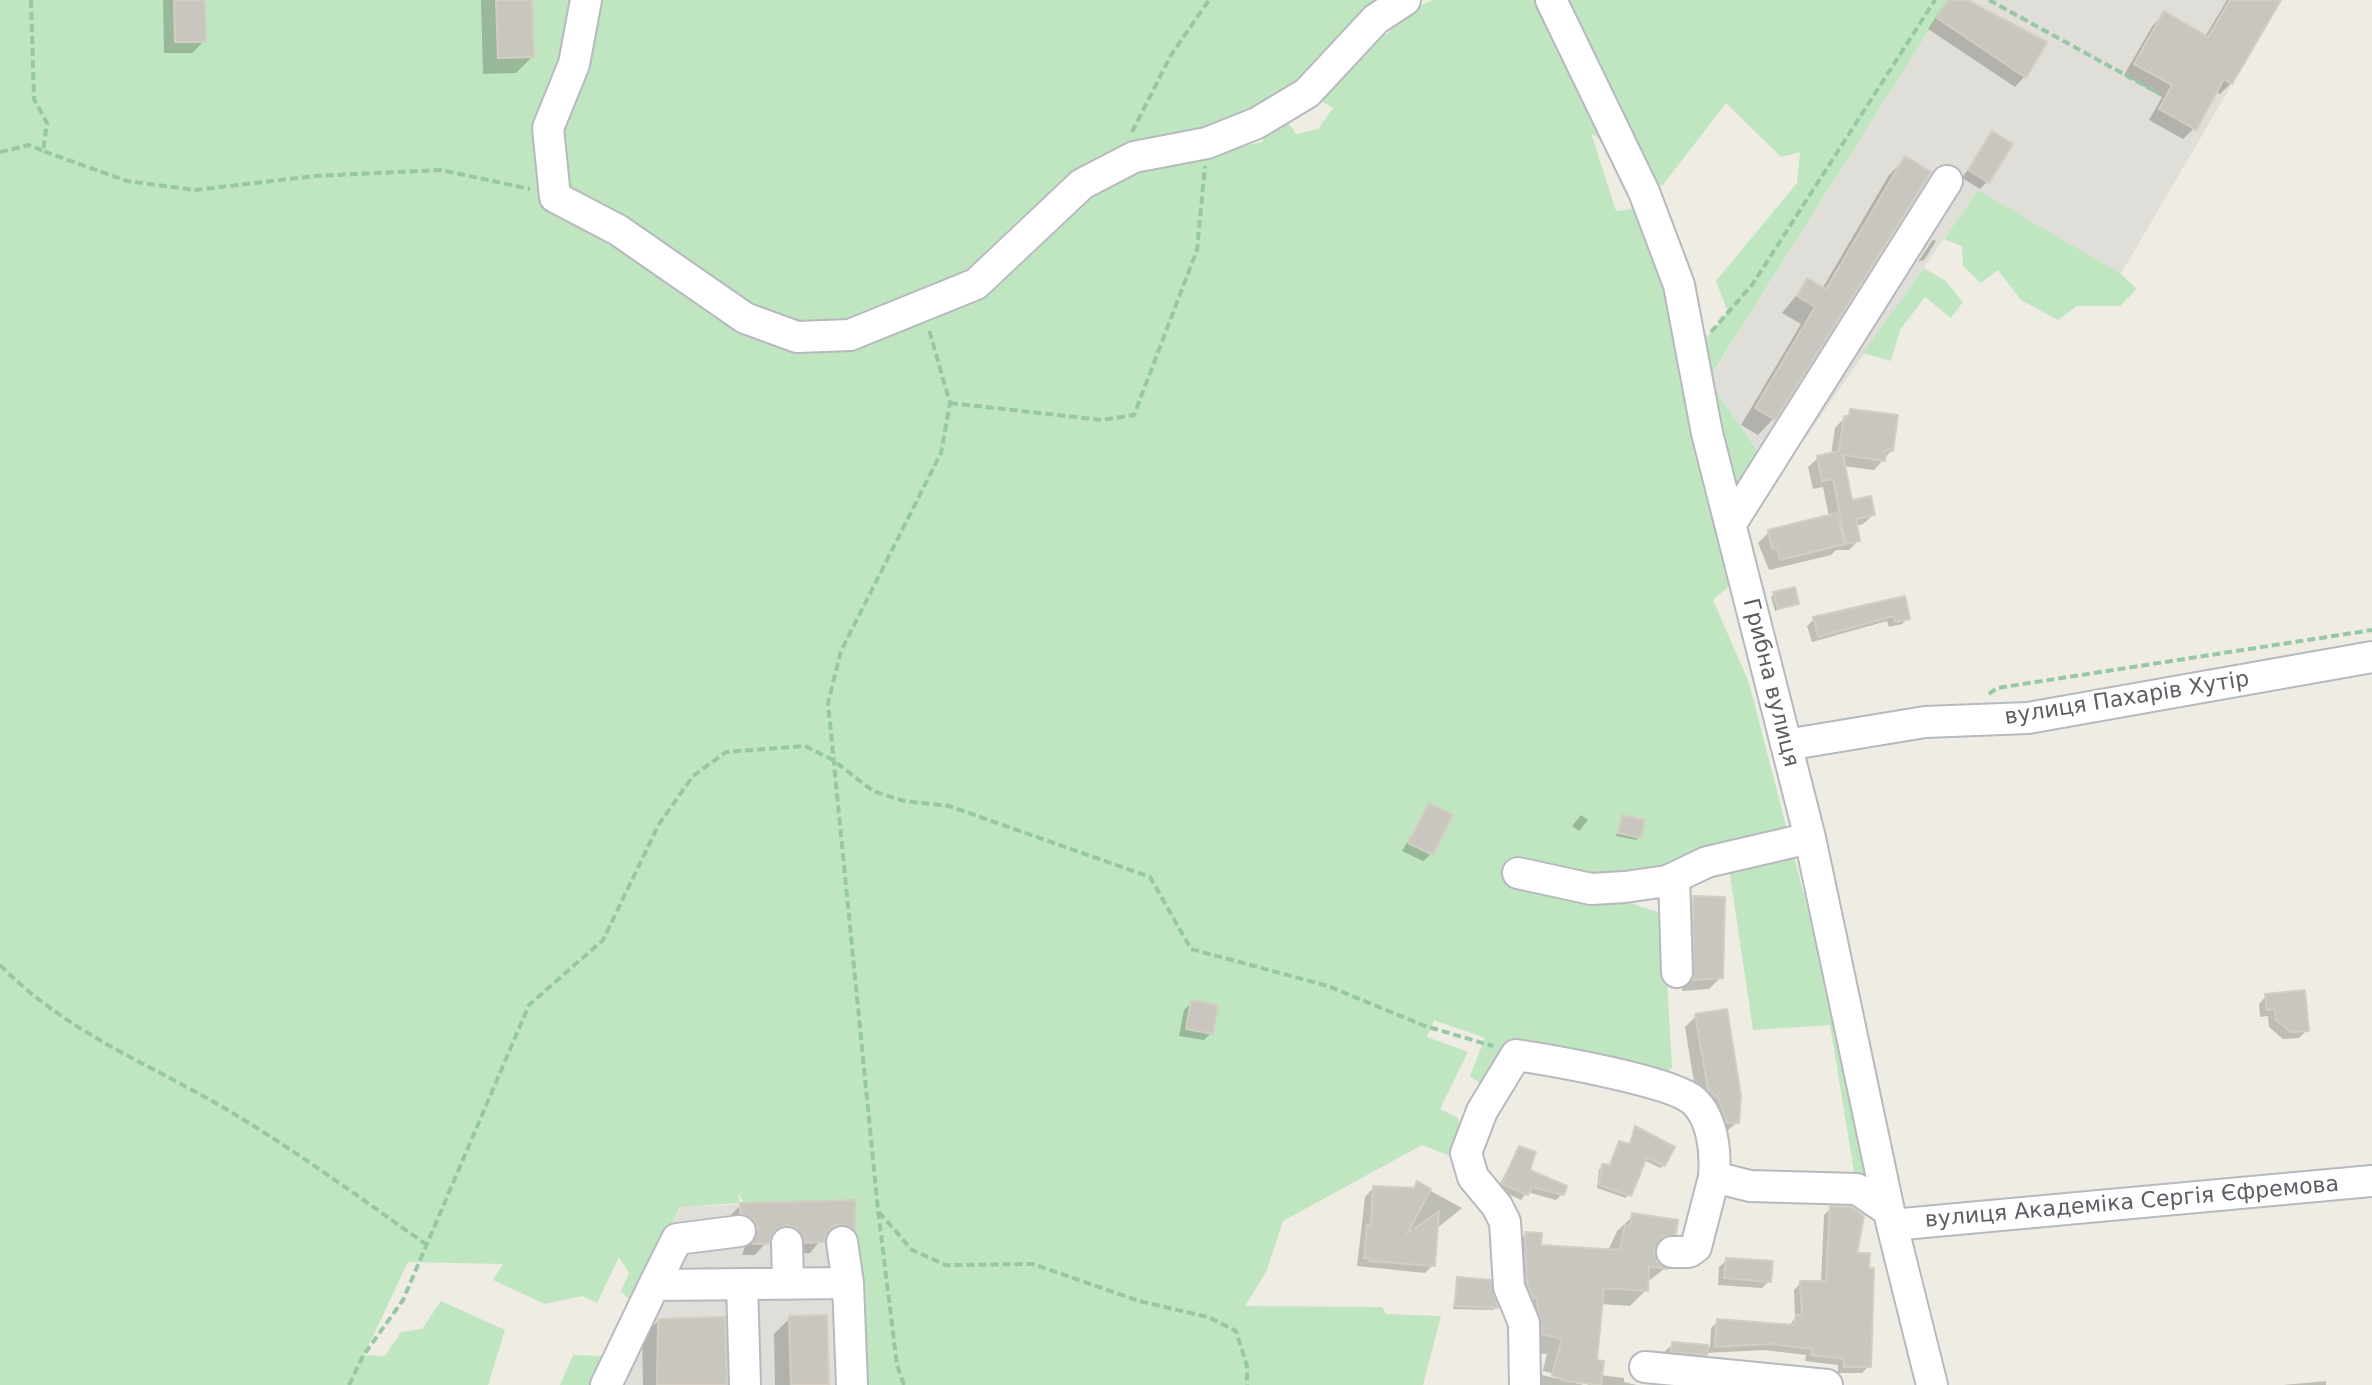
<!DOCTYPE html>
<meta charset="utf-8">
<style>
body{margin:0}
canvas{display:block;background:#eeece3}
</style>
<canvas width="2372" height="1385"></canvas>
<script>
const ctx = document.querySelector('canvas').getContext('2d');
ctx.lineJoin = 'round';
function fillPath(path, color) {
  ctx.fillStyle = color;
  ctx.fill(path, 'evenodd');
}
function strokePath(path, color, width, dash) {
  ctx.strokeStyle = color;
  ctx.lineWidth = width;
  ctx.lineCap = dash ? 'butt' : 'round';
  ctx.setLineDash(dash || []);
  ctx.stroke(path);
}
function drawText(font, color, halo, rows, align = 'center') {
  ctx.font = font + ' "DejaVu Sans",sans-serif';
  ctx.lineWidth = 6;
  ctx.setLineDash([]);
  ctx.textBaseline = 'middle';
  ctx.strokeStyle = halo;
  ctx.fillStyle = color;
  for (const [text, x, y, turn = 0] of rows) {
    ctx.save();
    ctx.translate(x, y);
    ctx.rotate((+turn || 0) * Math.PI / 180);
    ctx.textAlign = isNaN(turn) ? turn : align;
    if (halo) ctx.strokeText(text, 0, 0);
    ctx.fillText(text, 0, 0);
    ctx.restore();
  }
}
const industrial = new Path2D(`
 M1948,0H2281L2121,274L1978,190L1778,477L1708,381Z
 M855,1200L862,1385H590L681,1207Z`);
const green = new Path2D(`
 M0,0H1405L1377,18L1386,35L1411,10L1433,0H1948L1708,380L1768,465L1748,497L1743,574L1713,600L1749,683L1839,1030L1871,1173L1857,1189L1830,1025L1753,1030L1729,868L1583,887L1663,914L1672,1067L1657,1086L1524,1056L1493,1093L1470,1076L1485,1038L1434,1020L1427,1037L1468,1052L1440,1109L1457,1117L1468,1142V1163L1422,1145L1283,1221L1266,1272L1245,1306L1382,1307L1386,1314L1441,1316L1423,1385H862L854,1201L744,1203L738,1193L740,1203L680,1207L632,1303L621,1291L629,1273L619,1257L597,1303L582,1296L545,1304L493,1280L503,1264L408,1262L364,1355L385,1356L401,1332L422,1329L441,1301L505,1330L488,1385H0ZM1307,93L1333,108L1318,129L1296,134L1286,119L1268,128L1262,142L1224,151ZM1726,103L1781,157L1800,152L1797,183L1716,281L1728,312L1692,354L1650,207L1616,211L1591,133L1662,186Z
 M1978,190L2121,274L2137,289L2120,306H2077L2058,320L2021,300L1998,270L1981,283L1963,266L1962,246L1944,239Z
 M1924,268L1946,281L1963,302L1951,318L1925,297L1900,330L1891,361L1863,353Z
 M573,1355L605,1356L590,1385H560Z`);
const shadow = new Path2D(`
 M163,0H203L204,41L192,53H164Z
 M481,0H530L532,57L516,73L483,74Z
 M1947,0H1962L2024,77L2015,87L1928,29Z
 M2227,0H2279L2231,83L2220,94L2215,91L2194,128L2183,139L2149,120L2162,97L2124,75L2153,25L2164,14L2205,37Z
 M1992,134L1987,182L1980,189L1962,178Z
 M1905,159L1773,419L1758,435L1741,425L1801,324L1782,313L1808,281L1822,289L1889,175Z
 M1933,240L1936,241L1924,260L1918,262Z
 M1851,411L1892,450L1874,470L1843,466L1851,502L1873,515L1863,524L1855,526L1858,541L1849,550H1836L1831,555L1769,570L1758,543L1769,532L1829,517L1823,487L1813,489L1808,467L1818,458L1831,455L1835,428Z
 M1774,594L1797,604L1775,611L1771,597Z
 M1904,598L1908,618L1902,624L1889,627L1887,621L1812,642L1807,626L1814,619Z
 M1429,805L1431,854L1423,861L1402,851Z
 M1581,815L1588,820L1579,831L1572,826Z
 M1623,817L1640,837L1636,840L1616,836Z
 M1694,898L1721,977L1709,989L1682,991V910Z
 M2266,996L2307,1030L2299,1038L2283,1039L2269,1027L2268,1016L2260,1017L2259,1004Z
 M1192,1002L1211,1033L1204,1040L1179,1036L1184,1010Z
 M1696,1016L1737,1122L1725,1133L1697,1101L1685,1027Z
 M1635,1129L1664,1165L1660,1168L1644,1160L1626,1198L1597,1188L1599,1169L1608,1167L1619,1143L1628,1146Z
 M1519,1148L1527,1171L1562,1194L1556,1200L1527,1192L1521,1200L1497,1189Z
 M1418,1184L1462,1208L1436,1229L1433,1265L1425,1273L1357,1266L1365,1197L1373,1188L1411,1190Z
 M853,1202V1229L842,1241L825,1235L810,1253L793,1254L785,1239L772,1236L755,1255H742L747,1241L729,1225V1217L741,1205Z
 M1831,1208L1855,1254L1869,1366L1862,1373H1838V1365L1805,1361L1806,1355L1764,1350L1706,1353L1698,1362L1665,1358V1351L1673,1344L1710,1347L1711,1328L1718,1321L1789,1326L1795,1318L1794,1290L1801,1283H1821L1824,1215Z
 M1633,1216L1675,1233L1654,1250V1261L1664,1269L1646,1283V1290L1630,1306L1601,1304L1595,1361L1600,1375L1624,1378V1382L1637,1385H1588V1382L1543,1371L1542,1375L1584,1385H1539L1547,1354L1535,1353L1510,1249L1526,1234L1539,1247L1608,1251L1617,1231Z
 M1727,1260L1769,1281L1762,1288L1718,1285L1719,1267Z
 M1457,1279L1496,1307L1493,1310L1453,1309Z
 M790,1318L827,1385H775L774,1334Z
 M658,1321L725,1385H643L642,1337Z
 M2326,1381V1385H2283Z`);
const building = new Path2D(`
 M174,0H205L206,42H175Z
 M496,0H532L534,57L498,58Z
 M1948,0H1967L2047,42L2026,78L1937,18Z
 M2230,0H2281L2232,84L2224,79L2196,130L2159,109L2172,85L2134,64L2164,11L2208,37Z
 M1992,131L2013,144L1989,183L1968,170Z
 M1905,156L1931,172L1775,420L1755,408L1815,307L1797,296L1807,278L1826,289Z
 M1850,409L1898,415L1893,451L1886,450L1885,461L1843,455L1852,500L1871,496L1875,515L1856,519L1860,541L1846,544L1833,479L1822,481L1817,456L1839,451L1844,416L1849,417Z
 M1837,513L1845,544L1780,560L1777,548L1772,549L1768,530Z
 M1795,587L1799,604L1778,609L1773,592Z
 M1905,596L1910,619L1895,622L1893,616L1818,637L1813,617Z
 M1429,803L1453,815L1433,855L1408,843Z
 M1622,815L1645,820L1641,838L1618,833Z
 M1693,896L1725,897L1723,978L1693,980Z
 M2305,990L2309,1031L2291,1032L2276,1020L2275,1009L2267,1010L2265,994Z
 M1191,1000L1218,1005L1213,1034L1186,1029Z
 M1727,1009L1741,1096L1739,1123H1727L1719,1099L1708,1089L1695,1014Z
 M1635,1126L1675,1147L1665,1166L1647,1157L1631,1196L1599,1185L1602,1164L1610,1165L1619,1141L1630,1144Z
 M1519,1146L1536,1152L1530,1170L1567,1186L1564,1195L1532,1187L1528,1195L1502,1184Z
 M1417,1181L1431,1189L1407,1234L1439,1211L1435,1266L1369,1261L1370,1258H1364L1367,1224L1371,1225L1373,1186L1414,1188Z
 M855,1200V1230L839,1224L830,1228L824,1242L805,1243L796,1228L786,1225L772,1234L769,1244H752L758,1228L754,1220L740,1213V1203Z
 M1830,1206L1851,1207L1864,1216L1857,1253H1870L1869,1268H1874L1871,1367H1844V1359L1811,1355L1812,1349L1772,1344L1715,1347L1717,1319L1794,1325L1796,1315H1802L1800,1281H1826Z
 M1632,1213L1678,1220L1676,1234L1662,1237L1654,1251L1657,1262L1667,1269L1649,1266L1648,1291L1604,1288L1597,1360L1604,1361L1601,1385L1566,1381L1552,1375L1562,1339L1542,1334L1536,1295L1533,1299L1527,1283L1525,1232L1542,1233L1541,1245L1620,1250L1625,1225L1630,1226Z
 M1726,1258L1773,1261L1771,1282L1724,1278Z
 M1457,1277L1491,1280L1498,1308L1455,1306Z
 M827,1315L829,1385H791L789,1316Z
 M725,1317L727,1385H657L658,1319Z
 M1672,1342L1708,1345L1707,1355L1671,1352Z`);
const path = new Path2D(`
 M31,0L34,99L47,123L43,151L127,181L195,190L315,176L441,170L530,189
 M1989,0L2160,94
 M1132,132L1171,55L1209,0
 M0,152L29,145L43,151
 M1711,332L1752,285L1935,0
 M950,403L1102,420L1134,415L1197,250L1205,166
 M1989,694L1997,688L2372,630
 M0,965C65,1031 141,1060 219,1105C291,1147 359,1197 427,1245
 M879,1212L912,1250L946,1265L1033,1264L1139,1301L1208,1317L1236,1331L1247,1366V1385
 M349,1385L363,1356L403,1300L529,1005L603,940L659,824L693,776L726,752L805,746L833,760L873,791L904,801L949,806L1150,877L1191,949L1328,986L1425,1026L1493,1046
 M904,1385L897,1365L878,1210L828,703L841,651L941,453L950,403L929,330`);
const minor = new Path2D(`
 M586,0L574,64L548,128L555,197L618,230L745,318L797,337L850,335L976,284L1082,184L1134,157L1207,143L1257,123L1307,93L1376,19L1405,0
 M1551,0L1644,192L1679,285L1707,433L1810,838L1892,1225L1932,1385
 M1732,522L1947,181
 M1786,745L1925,722L2028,718L2372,657
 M1518,873L1591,889L1625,887L1667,881L1707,862L1810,838
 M1674,878L1677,972
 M1892,1225L2372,1181
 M842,1242L848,1283
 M787,1243L788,1284
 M1672,1252H1689L1696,1247L1714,1177
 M742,1284L745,1385
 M654,1285L677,1239L740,1231
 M1645,1367L1827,1385
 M606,1385L654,1285L848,1283L852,1385
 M1525,1385L1524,1323L1509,1287L1505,1222L1497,1206L1473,1177L1466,1153L1482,1111L1516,1055C1550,1060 1672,1081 1694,1101C1713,1119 1716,1152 1714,1177L1750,1186L1857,1189L1889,1211`);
const streetNames = [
 ["Грибна вулиця",1770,683,76],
 ["вулиця Пахарів Хутір",2127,699,-9],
 ["вулиця Академіка Сергія Єфремова",2132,1203,-5]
];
fillPath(industrial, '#dfded8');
fillPath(green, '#bfe6c0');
fillPath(shadow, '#0003');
fillPath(building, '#c9c6c0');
strokePath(building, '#d3cec1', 2);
strokePath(minor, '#b6b9be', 34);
strokePath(path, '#98c7a6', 4, [8, 4]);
strokePath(minor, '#fff', 30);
drawText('22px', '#5b5f64', '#fff', streetNames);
</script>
